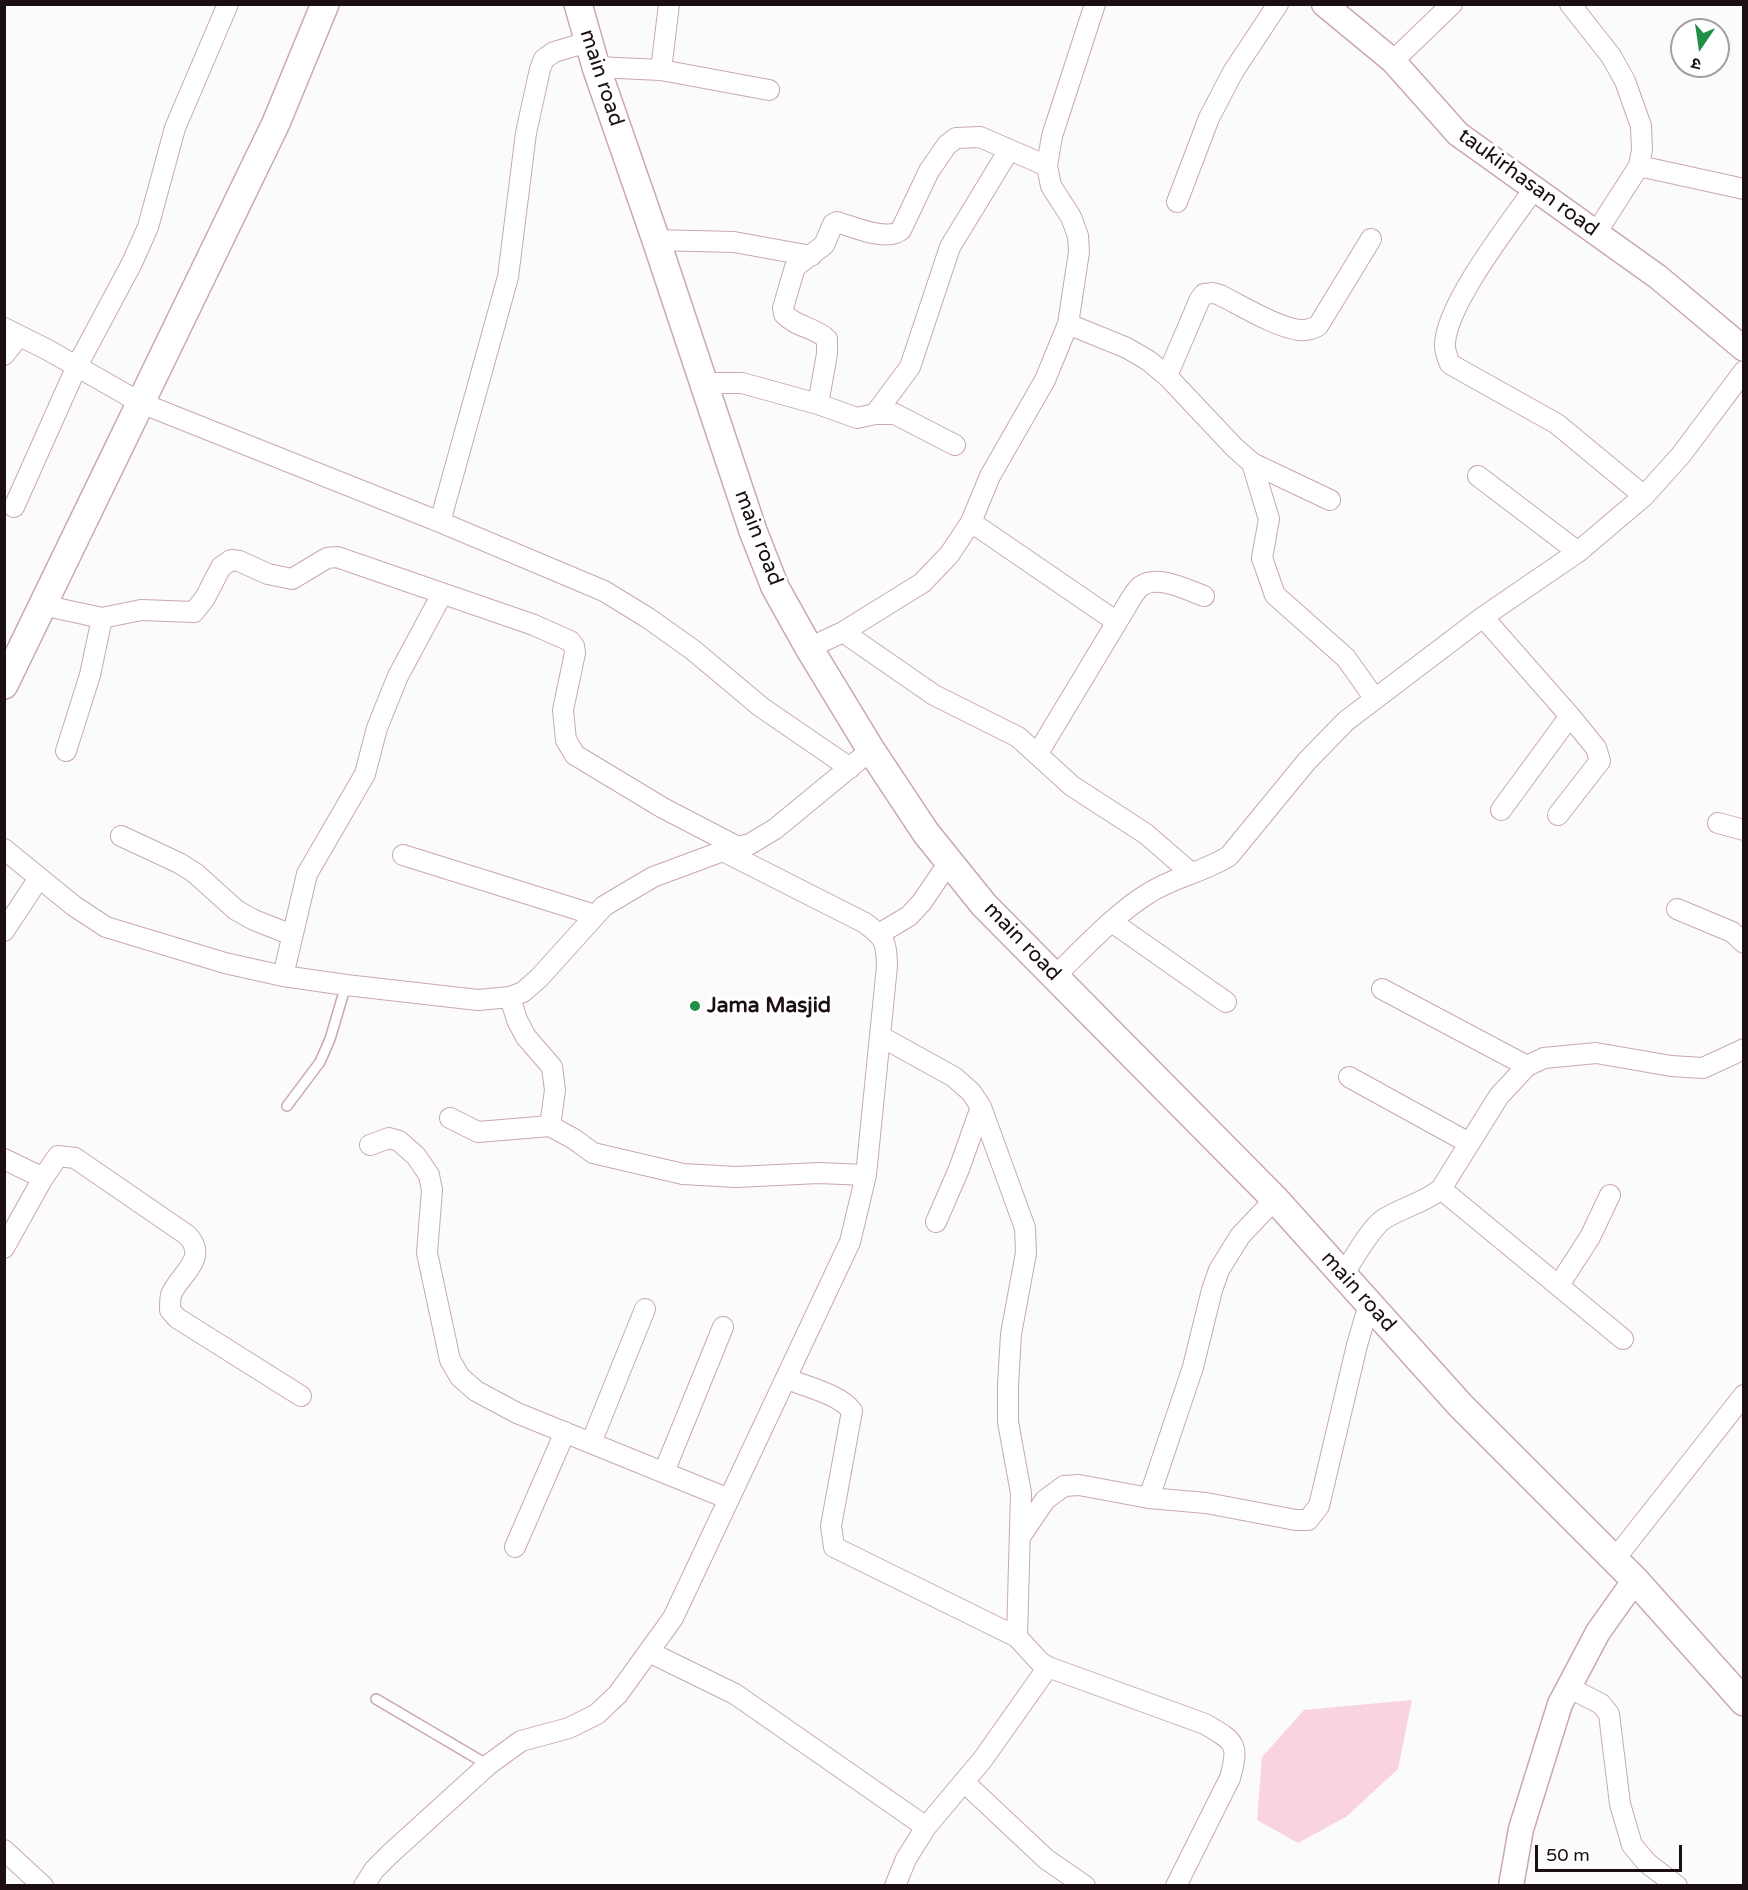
<!DOCTYPE html>
<meta charset="utf-8">
<style>
body{margin:0}
#map{position:relative;width:1748px;height:1890px;overflow:hidden;background:#fbfbfb;font-family:"Varela Round","Noto Sans Devanagari",sans-serif}
canvas{display:block}
.frame{position:absolute;inset:0;border:6px solid #1b0f14;pointer-events:none}
.north{position:absolute;left:1670px;top:18px;width:60px;height:60px;box-sizing:border-box;background:#fff;border:2px solid #a49fa1;border-radius:50%;rotate:193deg;font-size:16px;font-weight:700;line-height:24px;text-align:center;color:#1b0f14}
.north::after{content:'';display:block;margin:auto;width:21px;height:27px;background:#228f47;clip-path:polygon(50% 0,100% 100%,50% 72%,0 100%)}
.scale{position:absolute;left:1535px;top:1845px;width:147px;height:27px;box-sizing:border-box;border:3px solid #1b0f14;border-top:0;padding-left:8px;font-size:18px;line-height:21px;white-space:nowrap;color:#1b0f14;-webkit-text-stroke:4px #fff;paint-order:stroke}
</style>
<div id="map">
<canvas width="1748" height="1890"></canvas>
<div class="frame"></div>
<div class="north">उ</div>
<div class="scale">50 m</div>
</div>
<script>
const ctx = document.querySelector('canvas').getContext('2d');
ctx.lineJoin = 'round';
function fillPath(path, color) {
  ctx.fillStyle = color;
  ctx.fill(path, 'evenodd');
}
function strokePath(path, color, width, dash) {
  ctx.strokeStyle = color;
  ctx.lineWidth = width;
  ctx.lineCap = dash ? 'butt' : 'round';
  ctx.setLineDash(dash || []);
  ctx.stroke(path);
}
function drawText(font, color, halo, rows, align = 'center') {
  ctx.font = font + ' "Varela Round",sans-serif';
  ctx.lineWidth = 6;
  ctx.setLineDash([]);
  ctx.textBaseline = 'middle';
  ctx.strokeStyle = halo;
  ctx.fillStyle = color;
  for (const [text, x, y, turn = 0] of rows) {
    ctx.save();
    ctx.translate(x, y);
    ctx.rotate((+turn || 0) * Math.PI / 180);
    ctx.textAlign = isNaN(turn) ? turn : align;
    if (halo) ctx.strokeText(text, 0, 0);
    ctx.fillText(text, 0, 0);
    ctx.restore();
  }
}
const water = new Path2D(`
 M1412,1700L1398,1769L1346,1817L1298,1843L1257,1820L1262,1757L1304,1710Z`);
const service = new Path2D(`
 M287,1106L320,1062L330,1039L346,985
 M376,1699L488,1765`);
const minor = new Path2D(`
 M1570,4L1611,56L1625,81L1641,126L1642,150L1639,166L1596,233
 M1393,61L1452,4
 M596,67L661,70L769,90
 M661,70L669,4
 M1639,166L1744,189
 M1534,189C1510,223 1444,307 1445,346C1445,352 1448,359 1450,364L1557,424L1644,496
 M1177,202L1209,118L1233,72L1278,4
 M656,240L734,242L811,256
 M1068,324L1127,348L1149,361L1167,376L1234,447L1252,463L1330,500
 M4,328L48,350L141,403L440,522L604,591L648,618L693,650L761,707L850,768
 M4,355L19,336
 M1167,376L1200,299L1204,294L1213,293L1220,295C1242,306 1276,327 1299,330C1306,331 1311,329 1318,326L1371,239
 M704,383H742L818,404L857,418L875,414H895L955,445
 M818,404L827,354V339C814,327 796,327 784,314L783,308L795,267L824,245L833,224L837,222C854,227 887,242 901,230L929,171L947,145L956,138L980,137L1047,166
 M875,414L910,367L950,247L1009,150
 M1252,463L1269,519L1262,558L1275,595L1346,658L1375,699
 M1478,476L1578,552
 M14,507L77,366L132,263L148,227L175,128L228,4
 M440,522L508,277L526,133L540,69L544,59L554,52L588,42
 M971,522L1117,622
 M42,605L102,618L141,610L194,612L205,598L221,567L231,560L239,561L268,574L292,579L327,558L337,557L534,625L570,641L574,646L575,653L563,710L566,740L575,755L663,808L738,847
 M1483,617L1570,716L1596,748L1600,761L1558,815
 M843,632L934,695L1018,737L1072,786L1146,834L1191,873
 M809,648L843,632L922,583L949,555L971,522L990,476L1045,380L1068,324L1079,252L1078,236L1071,217L1051,186L1047,166L1052,136L1095,4
 M66,751L90,675L102,618
 M1038,753L1132,597C1134,594 1138,588 1141,586C1158,574 1187,590 1204,596
 M1501,810L1570,716
 M1718,823L1744,830
 M121,836L179,863L195,873L236,910L254,920L292,935
 M4,849L74,906L106,927L225,963L283,976L346,985L478,1000L510,997L523,992L539,978L604,906L653,877L723,851L750,844L775,829L871,750
 M403,855L595,915
 M1677,909L1732,932L1744,943
 M1112,922L1226,1002
 M4,931L39,878
 M879,934L909,916L922,902L949,862
 M283,976L307,874L365,774L377,728L398,676L442,594
 M1055,976C1083,949 1116,913 1149,893C1174,877 1204,872 1229,856L1307,761L1346,721L1483,617L1578,552L1644,496L1681,455L1744,371
 M1382,989L1527,1066
 M510,997L517,1020L526,1037L552,1067L555,1090L550,1126L574,1139L593,1153L683,1174L736,1177L819,1173L866,1175
 M880,1036L954,1077L971,1092L981,1107L1025,1228L1026,1253L1011,1334L1008,1386V1422L1021,1493L1017,1637
 M1349,1077L1469,1143
 M450,1118L478,1132L550,1126
 M370,1145L389,1138L399,1141L416,1156L429,1175L432,1190L427,1253L450,1360L460,1377L476,1391L517,1413L729,1499
 M4,1159L43,1178
 M1441,1189L1623,1339
 M936,1222L959,1169L981,1107
 M4,1248L43,1178L58,1156L75,1158L187,1235C210,1259 179,1274 171,1295C170,1299 170,1306 170,1310L177,1318L301,1396
 M1343,1275C1353,1260 1370,1228 1384,1219C1403,1207 1424,1203 1441,1189L1499,1096L1527,1066L1544,1058L1596,1053L1671,1066L1703,1068L1744,1049
 M1559,1285L1590,1237L1610,1195
 M787,1379C805,1386 841,1395 852,1411L831,1526L834,1547L1017,1637L1040,1662L1048,1667L1205,1724C1234,1741 1240,1743 1230,1778L1176,1886
 M591,1443L645,1309
 M664,1472L723,1327
 M1149,1498L1193,1367L1212,1290L1219,1270L1240,1236L1275,1199
 M1020,1537L1045,1500L1064,1486L1079,1485L1149,1498L1206,1503L1296,1520H1308L1319,1506L1357,1345L1369,1304
 M515,1547L565,1432
 M1614,1560L1744,1395
 M649,1652L735,1694L926,1827
 M1568,1687L1601,1704L1609,1714L1620,1804L1632,1845L1647,1863L1677,1886
 M964,1782L1046,1859L1085,1886
 M4,1850L43,1886
 M364,1886L374,1870L390,1854L488,1765L521,1741L569,1728L597,1714L618,1694L673,1618L850,1242L866,1175L887,966C886,941 886,939 865,923L723,851
 M895,1886L906,1859L926,1827L983,1759L1048,1667`);
const tertiary = new Path2D(`
 M1324,4L1393,61L1458,134L1658,277L1744,349
 M1511,1886L1521,1829L1560,1704L1598,1632L1635,1580`);
const secondary = new Path2D(`
 M578,4L596,67L656,240L753,531L775,587L809,648L871,750L926,833L984,905L1275,1199L1461,1406L1635,1580L1744,1702
 M4,685L276,123L325,4`);
const markers = [
 [695,1006,6,"#228f47"]
];
const streetNames = [
 ["main road",601,78,72],
 ["taukirhasan road",1528,183,36],
 ["main road",758,538,69],
 ["main road",1022,942,46],
 ["main road",1358,1292,48]
];
const poiNames = [
 ["Jama Masjid",707,1006]
];
fillPath(water, '#fad3e1');
strokePath(service, '#caa7b4', 12);
strokePath(minor, '#caa7b4', 22);
strokePath(tertiary, '#caa7b4', 27);
strokePath(secondary, '#caa7b4', 30);
strokePath(service, '#fff', 9);
strokePath(minor, '#fff', 20);
strokePath(tertiary, '#fff', 24);
strokePath(secondary, '#fff', 27);
for (const [x, y, r, color] of markers) {
  const dot = new Path2D();
  dot.arc(x, y, r, 0, 2 * Math.PI);
  ctx.fillStyle = color;
  ctx.fill(dot);
  strokePath(dot, '#fff', 2);
}
drawText('21px', '#1b0f14', '#fff', streetNames);
drawText('bold 21px', '#1b0f14', '#fff', poiNames, 'left');
</script>
